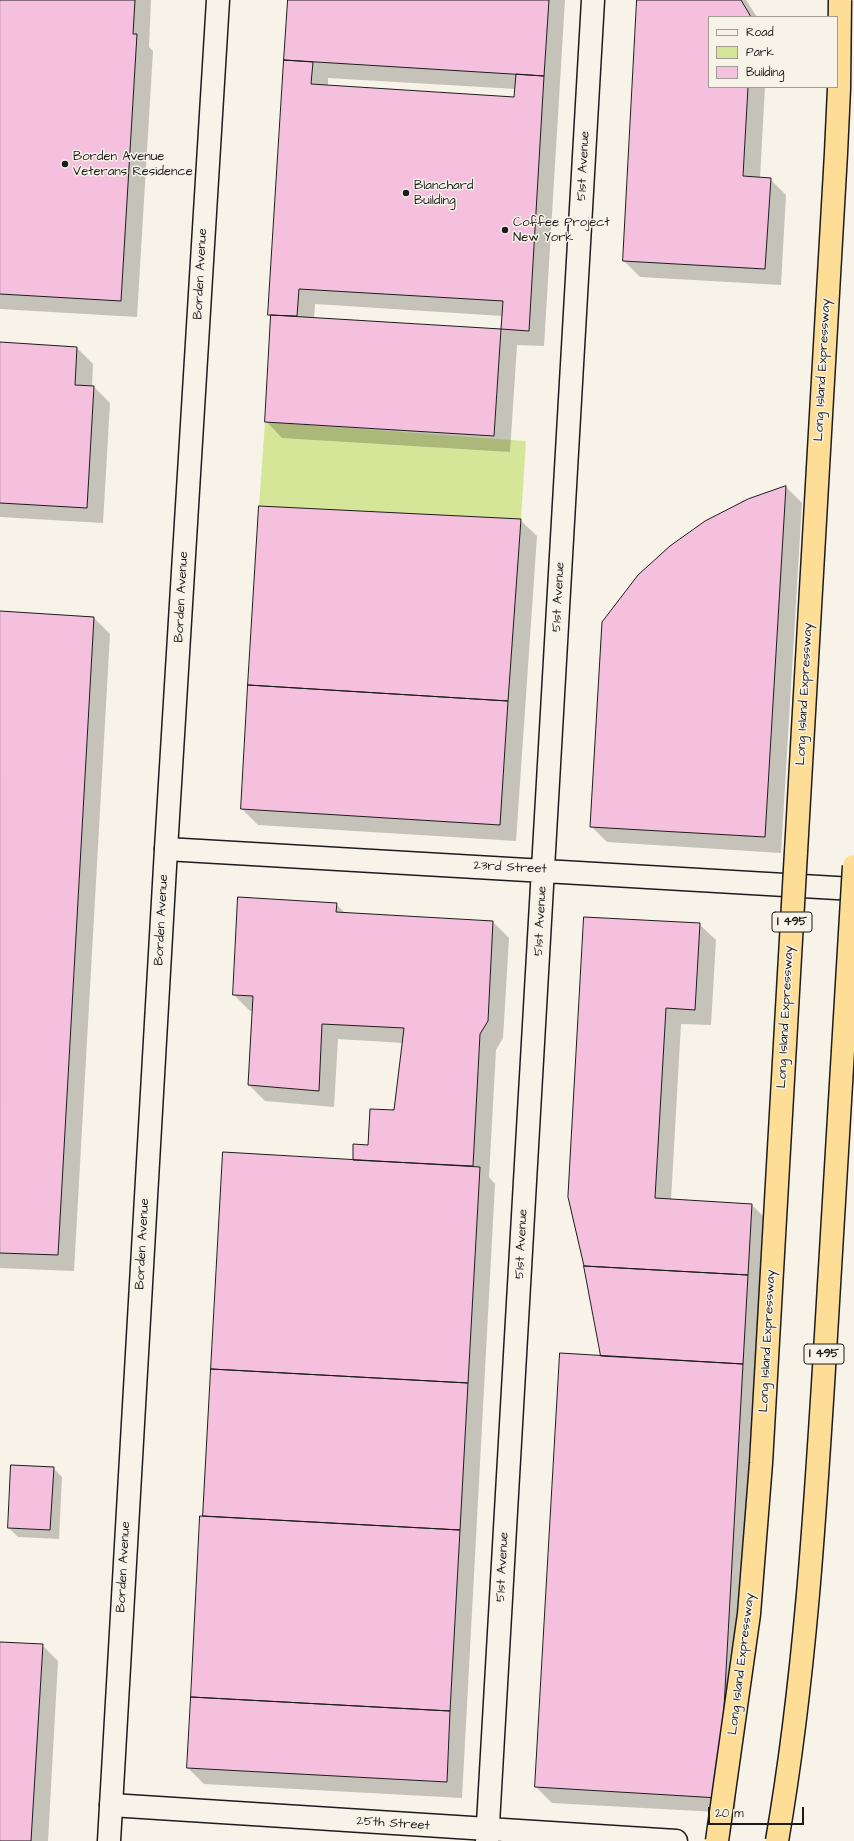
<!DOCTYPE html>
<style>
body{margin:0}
#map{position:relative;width:854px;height:1841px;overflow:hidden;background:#f7f3e8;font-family:"Architects Daughter",sans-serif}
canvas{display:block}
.legend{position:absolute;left:708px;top:16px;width:130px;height:72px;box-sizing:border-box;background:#f7f3e8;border:1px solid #9f9d96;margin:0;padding:5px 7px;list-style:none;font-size:12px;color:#1c1c1c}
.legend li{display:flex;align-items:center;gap:8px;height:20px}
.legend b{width:20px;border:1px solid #9f9d96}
.scale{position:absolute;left:708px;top:1807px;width:96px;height:18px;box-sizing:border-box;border:2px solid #1c1c1c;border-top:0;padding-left:5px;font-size:12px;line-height:14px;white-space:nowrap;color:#1c1c1c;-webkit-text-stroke:3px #f7f3e8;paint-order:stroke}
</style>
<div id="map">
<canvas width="854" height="1841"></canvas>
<ul class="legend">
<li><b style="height:5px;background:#f7f3e8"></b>Road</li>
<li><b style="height:11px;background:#d6e699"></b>Park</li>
<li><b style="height:11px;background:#f4c0de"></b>Building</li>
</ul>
<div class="scale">20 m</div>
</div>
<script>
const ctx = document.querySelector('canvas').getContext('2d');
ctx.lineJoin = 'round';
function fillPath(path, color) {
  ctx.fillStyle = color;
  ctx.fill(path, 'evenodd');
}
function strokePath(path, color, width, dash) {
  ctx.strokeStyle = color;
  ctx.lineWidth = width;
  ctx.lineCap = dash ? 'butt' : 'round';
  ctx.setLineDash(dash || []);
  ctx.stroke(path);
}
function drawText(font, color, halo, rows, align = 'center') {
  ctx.font = font + ' "Architects Daughter",sans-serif';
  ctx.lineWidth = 3;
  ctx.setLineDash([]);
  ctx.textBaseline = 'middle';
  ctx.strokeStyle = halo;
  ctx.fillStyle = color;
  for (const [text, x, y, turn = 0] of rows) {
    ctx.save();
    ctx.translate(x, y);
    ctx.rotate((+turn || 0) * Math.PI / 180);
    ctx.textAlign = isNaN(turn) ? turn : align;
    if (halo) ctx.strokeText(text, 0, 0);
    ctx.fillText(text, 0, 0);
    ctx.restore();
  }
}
const green = new Path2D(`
 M265,422L526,441L521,519L259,506Z`);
const shadow = new Path2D(`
 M0,0H151L149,47L153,51L137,317L0,309Z
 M289,0H565L544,346L517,345L510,452L282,438L266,421L272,317L269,314ZM328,78L516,89L515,98L328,86ZM315,304L503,316L502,330L314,318Z
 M638,0H746L757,17H709V87H765L760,178L770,179L786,195L781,285L640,277L624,261Z
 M0,343L77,348L93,364L92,387H94L110,403L103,523L0,517Z
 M786,487L802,503L781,853L607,842L591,826Z
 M520,520L537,536L516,841L258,825L242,809Z
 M0,612L94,618L110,634L74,1271L0,1268Z
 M336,904L346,914L493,922L509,938L503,1038L496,1050L489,1177L495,1184L462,1798L204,1784L188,1768L224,1154L354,1161L369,1146L395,1111L403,1043L338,1039L334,1107L265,1101L249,1085L253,1011H250L234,995Z
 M699,924L716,940L711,1025L681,1024L671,1200L752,1205L768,1221L735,1813L552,1803L536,1787L602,1357L585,1266L569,1197Z
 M53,1468L62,1477L59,1539L18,1537L9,1528Z
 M0,1643L42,1645L58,1661L48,1841H0Z`);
const building = new Path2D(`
 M0,0H135L133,34H137L121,301L0,294Z
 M288,0H549L544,76L284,60Z
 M637,0H741L751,17H709V87H748L743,176L771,178L765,269L623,261Z
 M284,60L313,62L311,84L514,97L516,74L544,76L529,331L501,329L503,301L299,289L297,316L268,315Z
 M271,315L501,329L494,436L265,422Z
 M0,342L77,347L75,385L94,386L87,508L0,503Z
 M786,486L765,837L590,827L602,622L638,575L670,546L705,521L748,499Z
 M259,506L521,519L508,701L248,685Z
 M0,611L94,617L58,1255L0,1253Z
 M248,685L508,701L500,825L241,809Z
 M238,897L337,903L336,912L493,921L488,1021L480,1034L473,1166L353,1160V1144L368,1145L370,1109L394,1110L404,1028L322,1024L319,1091L248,1085L253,996L233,995Z
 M584,917L700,923L695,1010L666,1008L655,1198L752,1204L748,1275L584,1266L568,1197Z
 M223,1152L480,1167L468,1383L211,1369Z
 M584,1266L748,1275L743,1364L601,1356Z
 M560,1353L743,1364L719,1798L535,1787Z
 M211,1369L468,1383L460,1530L203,1516Z
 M11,1465L54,1467L50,1530L8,1528Z
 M200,1516L460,1530L450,1711L191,1697Z
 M0,1642L43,1644L31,1841H0Z
 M191,1697L450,1711L447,1782L187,1768Z`);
const minor = new Path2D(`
 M166,849L854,889
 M111,1805L676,1841
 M487,1841L593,0`);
const secondary = new Path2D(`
 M109,1841L166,849L218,0`);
const motorwayBridge = new Path2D(`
 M717,1841L749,1614L761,1463L836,153L839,89L840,0
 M777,1841C805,1679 815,1515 825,1352C834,1190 844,1028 854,866`);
const markers = [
 [65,164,4,"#1c1c1c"],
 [406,193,4,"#1c1c1c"],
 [505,230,4,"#1c1c1c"]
];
const shields = [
 [792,922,40],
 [824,1354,40]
];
const shieldNames = [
 ["I 495",792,922],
 ["I 495",824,1354]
];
const poiNames = [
 ["Borden Avenue",73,157],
 ["Veterans Residence",73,172],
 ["Blanchard",414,186],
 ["Building",414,201],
 ["Coffee Project",513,223],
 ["New York",513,238]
];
const streetNames = [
 ["51st Avenue",584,166,-87],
 ["Borden Avenue",201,274,-87],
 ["Long Island Expressway",823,370,-87],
 ["Borden Avenue",182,597,-87],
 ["51st Avenue",559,597,-87],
 ["Long Island Expressway",805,694,-87],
 ["23rd Street",510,868,3],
 ["Borden Avenue",162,920,-87],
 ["51st Avenue",541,921,-87],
 ["Long Island Expressway",786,1017,-87],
 ["Borden Avenue",143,1244,-87],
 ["51st Avenue",522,1244,-87],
 ["Long Island Expressway",768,1341,-87],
 ["Borden Avenue",124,1567,-87],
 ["51st Avenue",503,1567,-87],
 ["Long Island Expressway",742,1664,-83],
 ["25th Street",393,1824,4]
];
fillPath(green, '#d6e699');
fillPath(shadow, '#0003');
fillPath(building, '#f4c0de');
strokePath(building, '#1c1c1c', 1);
strokePath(minor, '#1c1c1c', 25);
strokePath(secondary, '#1c1c1c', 25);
strokePath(minor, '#f7f3e8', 22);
strokePath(secondary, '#f7f3e8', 22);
strokePath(motorwayBridge, '#1c1c1c', 25, []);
strokePath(motorwayBridge, '#fedd96', 22);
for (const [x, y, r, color] of markers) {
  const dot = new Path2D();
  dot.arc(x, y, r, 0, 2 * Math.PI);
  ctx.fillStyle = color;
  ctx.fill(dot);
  strokePath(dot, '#f7f3e8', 1.5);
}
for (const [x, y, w] of shields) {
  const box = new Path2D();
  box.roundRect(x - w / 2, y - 10, w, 20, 3);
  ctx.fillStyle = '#f7f3e8';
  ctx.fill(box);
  strokePath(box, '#1c1c1c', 1);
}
drawText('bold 12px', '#1c1c1c', null, shieldNames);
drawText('13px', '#1c1c1c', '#f7f3e8', poiNames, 'left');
drawText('13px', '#1c1c1c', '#f7f3e8', streetNames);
</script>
